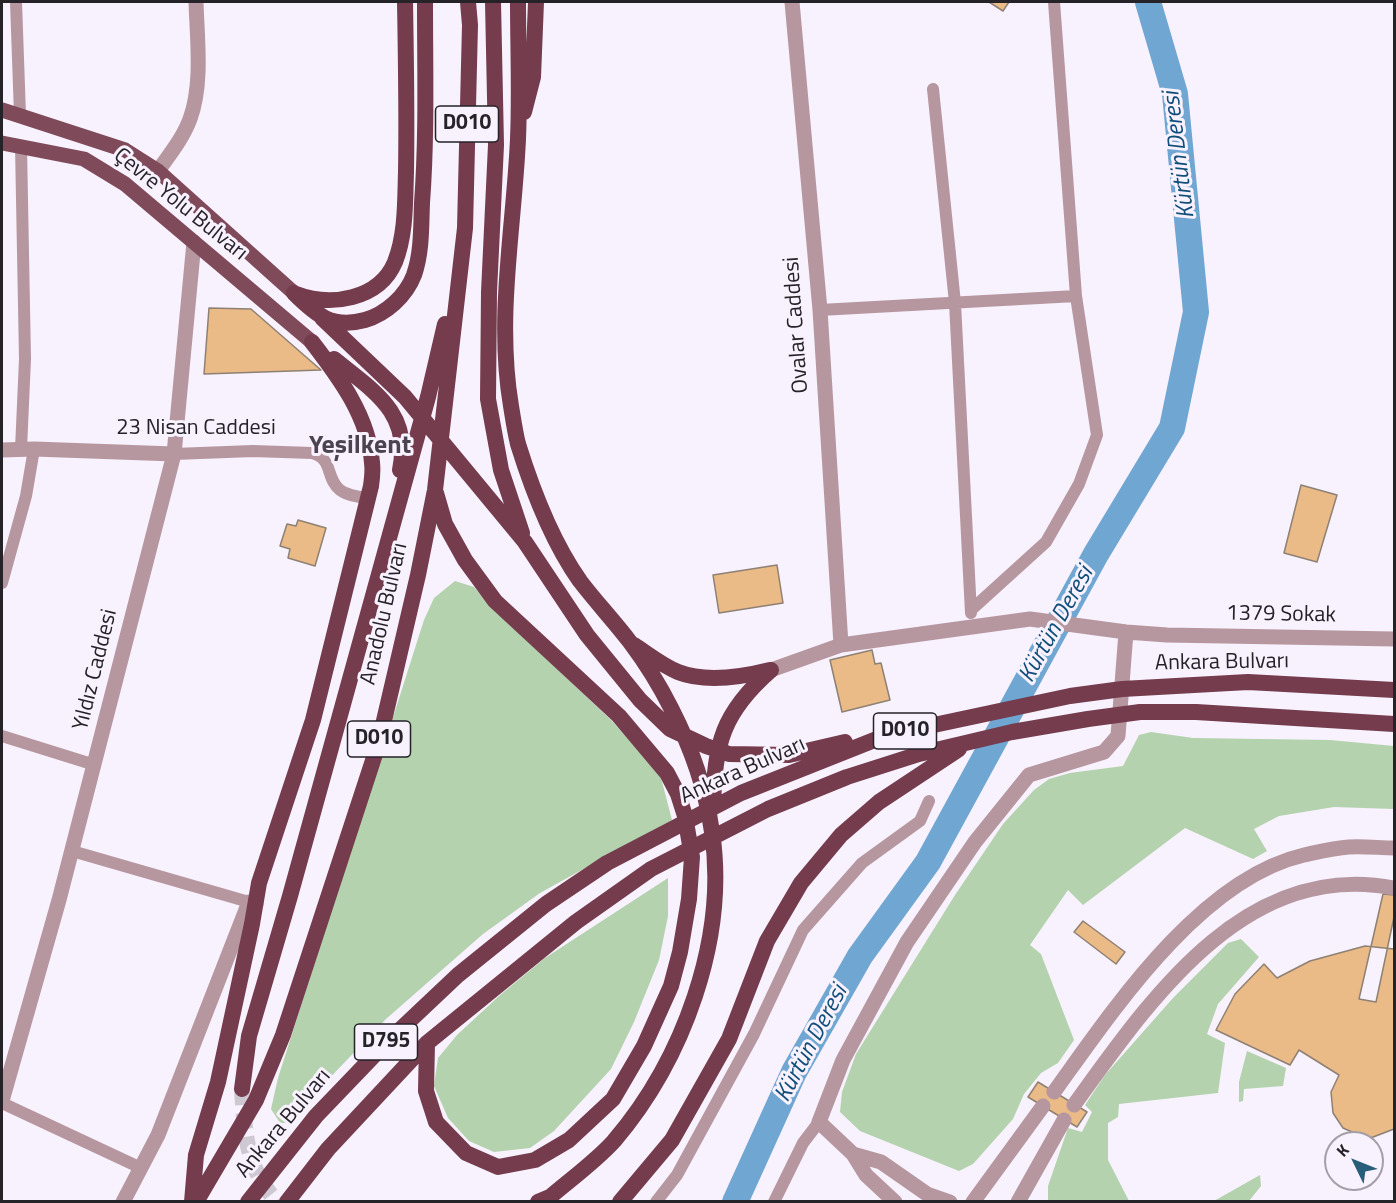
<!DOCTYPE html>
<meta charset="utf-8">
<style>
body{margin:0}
#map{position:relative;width:1396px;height:1203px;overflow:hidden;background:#f8f1fe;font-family:"Titillium Web",sans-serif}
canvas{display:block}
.frame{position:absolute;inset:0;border:3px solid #252228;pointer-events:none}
.north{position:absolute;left:1324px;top:1131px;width:60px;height:60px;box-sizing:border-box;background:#f8f1fe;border:2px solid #a49ea8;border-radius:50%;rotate:313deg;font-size:16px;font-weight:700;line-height:24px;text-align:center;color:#252228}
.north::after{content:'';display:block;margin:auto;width:21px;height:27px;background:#295e7a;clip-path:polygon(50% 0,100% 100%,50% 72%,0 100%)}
</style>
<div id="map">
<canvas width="1396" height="1203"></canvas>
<div class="frame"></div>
<div class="north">K</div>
</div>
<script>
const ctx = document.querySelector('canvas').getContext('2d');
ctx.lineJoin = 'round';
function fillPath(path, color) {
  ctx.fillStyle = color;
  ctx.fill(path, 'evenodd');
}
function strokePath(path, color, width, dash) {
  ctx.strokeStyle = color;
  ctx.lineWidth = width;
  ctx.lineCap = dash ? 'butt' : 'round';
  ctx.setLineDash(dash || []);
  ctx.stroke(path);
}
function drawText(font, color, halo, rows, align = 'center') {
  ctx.font = font + ' "Titillium Web",sans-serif';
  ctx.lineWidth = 6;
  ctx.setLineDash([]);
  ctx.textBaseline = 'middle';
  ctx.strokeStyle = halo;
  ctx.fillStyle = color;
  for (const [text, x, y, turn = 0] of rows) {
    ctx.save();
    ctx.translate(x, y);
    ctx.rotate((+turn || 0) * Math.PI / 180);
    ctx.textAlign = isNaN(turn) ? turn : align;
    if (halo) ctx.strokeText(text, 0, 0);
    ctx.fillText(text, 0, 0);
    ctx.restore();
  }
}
const green = new Path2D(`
 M455,581L474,587L491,607L611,720L660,774L672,820L540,893L483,934L386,1019L321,1087L292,1123H280L271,1109L278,1078L424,620L434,598Z
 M1151,732L1193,738L1330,740L1394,746V809L1334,807L1279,816L1254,829L1267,851L1253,859L1185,828L1083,905L1068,890L1030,945L1041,954L1074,1040L1058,1063L1041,1073L1024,1094L1013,1119L973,1164L959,1171L860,1131L840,1112L842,1092L856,1054L955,895L1003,824L1034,790L1049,779L1070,773L1123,766L1139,735Z
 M668,878V916L659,960L634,1022L611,1069L554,1131L530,1148L494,1152L469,1141L448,1118L434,1086L438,1058L457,1035L499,996L545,958Z
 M1241,939L1259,957L1218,1004L1207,1034L1225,1043L1218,1093L1119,1104L1118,1117L1108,1123V1160L1129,1201H1048V1186L1068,1128L1082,1132L1092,1112L1085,1105L1105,1075L1173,998L1228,943Z
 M1247,1051L1286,1068L1283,1086L1244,1089L1243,1101L1239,1102V1082Z
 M1260,1175L1261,1186L1249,1201H1214Z`);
const river = new Path2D(`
 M735,1202L794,1072L860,956L928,862L1096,554L1172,428L1196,312L1175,94L1148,2`);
const building = new Path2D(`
 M989,2H1009L1003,11Z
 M209,308L251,309L321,370L204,374Z
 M1301,485L1337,495L1317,562L1284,553Z
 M298,520L326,528L315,566L288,558L290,549L280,546L287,524L296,526Z
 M777,565L783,603L719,613L713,575Z
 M872,650L875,664L881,663L890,700L842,712L830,660Z
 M1383,894L1394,895V917L1376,1002L1359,999Z
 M1083,921L1125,952L1116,964L1074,932Z
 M1365,946L1394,949V1129L1368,1139L1343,1128L1333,1113L1331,1092L1339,1075L1299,1050L1290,1065L1216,1030L1235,994L1264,964L1277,978L1310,961Z
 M1038,1082L1087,1112L1077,1127L1028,1097Z`);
const trunkTunnel = new Path2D(`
 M242,1089C245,1134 245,1166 277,1202`);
const minor = new Path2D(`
 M16,2L20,115
 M933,89L955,303L971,613
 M21,146L25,359L21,449
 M820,310L1076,296
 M174,454L253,451L312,453C334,459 325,478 340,490C348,496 359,497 368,498
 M2,583L26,496L34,449
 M971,610L1046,542L1079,484L1097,435L1076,296L1054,2
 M2,736L95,765
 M72,851L249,902
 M2,1103L141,1168
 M656,1202L677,1175L754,1034L803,930L862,863L920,821L929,801
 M774,1202L803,1143L819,1122`);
const tertiary = new Path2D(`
 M792,2L820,310L841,645
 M158,171C170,154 183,138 190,119C203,84 197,38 196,2
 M2,450L34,449L174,454
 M771,670L841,645L1030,619L1126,632L1167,635L1394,639
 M1054,1092C1113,1010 1200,879 1304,855C1318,852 1334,848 1349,847C1364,846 1380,848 1394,848
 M2,1101L59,900L174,454L194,242
 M1074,1105C1150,1000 1245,859 1394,888
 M853,1154L881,1162L927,1194L950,1202
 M123,1202L158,1135L249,902L256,904
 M895,1202L866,1175L853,1154L819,1122L843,1060L907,942L975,842L1029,775L1104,752L1118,736L1126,632
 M973,1202L1043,1106
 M1018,1202L1064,1120`);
const primary = new Path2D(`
 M2,110L125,150L158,171L294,293
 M2,143L84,159L125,184L312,342`);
const trunk = new Path2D(`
 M493,2L496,145L489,292L488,399L501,470L522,533
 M518,2C518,47 520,93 518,139C514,228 496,317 511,406C513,418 515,432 518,444C532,489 553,543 580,581C596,602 614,621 630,642C645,662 660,686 671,708C691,747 706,789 712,832C728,939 683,1060 614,1141C596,1161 571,1179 550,1197L538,1202
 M524,112L533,77L536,2
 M294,293C316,315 332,329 365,320C386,314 406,296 414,275C422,252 421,227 422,203C427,136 425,69 425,2
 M296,294C330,307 379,300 395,262C406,234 405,202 406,172C407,115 406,58 405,2
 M322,318L405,397L525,542L587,635L640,700L670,729L706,746L729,754L789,755L845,742
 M334,359C373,391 412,412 400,470
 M634,645C648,654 663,666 678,672C706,683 742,677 770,670
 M713,806C715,743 722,713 771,670
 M427,1043L426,1091L436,1122L466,1153L498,1167L535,1160L569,1140L613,1099L644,1046L671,986L680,952L689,899L692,857L685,816L678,794L667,773L619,716L495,601L465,560L445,524L436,493
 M242,1089L249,1036L290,896L428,397L445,324
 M192,1202L196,1155L218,1082L252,924L259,883L313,720L371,486C372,479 373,470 372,463C369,417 339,377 312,342
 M196,1202L256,1100L283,1035L379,742L418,575L435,490L465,228L470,25L468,2
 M248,1202L316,1116L387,1042L458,975L546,904L607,863L741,793L887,735L1070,696L1122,689L1248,682L1394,690
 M287,1202L328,1149L427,1043L576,922L651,869L768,809L847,777L919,754L1012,732L1088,719L1140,712H1196L1394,724
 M620,1202L672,1140L729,1039L767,941L801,883L841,835L879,802L959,749`);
const shields = [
 [467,124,63],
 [905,731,63],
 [379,739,63],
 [386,1042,63]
];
const shieldNames = [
 ["D010",467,124],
 ["D010",905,731],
 ["D010",379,739],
 ["D795",386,1042]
];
const streetNames = [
 ["Çevre Yolu Bulvarı",180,205,39],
 ["Ovalar Caddesi",797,325,-94],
 ["23 Nisan Caddesi",196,429],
 ["Anadolu Bulvarı",385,614,-77],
 ["1379 Sokak",1281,615,1],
 ["Ankara Bulvarı",1222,663,-1],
 ["Yıldız Caddesi",96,670,-76],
 ["Ankara Bulvarı",743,771,-24],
 ["Ankara Bulvarı",284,1124,-50]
];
const waterNames = [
 ["Kürtün Deresi",1180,155,-97],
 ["Kürtün Deresi",1057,625,-61],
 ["Kürtün Deresi",812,1044,-62]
];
const quarterNames = [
 ["Yeşilkent",360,447]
];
fillPath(green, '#b3d2ad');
strokePath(river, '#70a6d2', 26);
fillPath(building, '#eaba87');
strokePath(building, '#8e8174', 1.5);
strokePath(trunkTunnel, '#cec8d3', 16, [16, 8]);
strokePath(minor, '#b6979f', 12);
strokePath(tertiary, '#b6979f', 15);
strokePath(primary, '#7f4a59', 15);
strokePath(trunk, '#743c4d', 16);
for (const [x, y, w] of shields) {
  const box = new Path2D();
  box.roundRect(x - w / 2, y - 18, w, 36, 4.5);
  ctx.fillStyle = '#f8f1fe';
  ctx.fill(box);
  strokePath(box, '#252228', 1.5);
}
drawText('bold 21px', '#252228', null, shieldNames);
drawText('22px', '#252228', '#f8f1fe', streetNames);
drawText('italic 24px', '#0f4e79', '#f8f1fe', waterNames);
drawText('bold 26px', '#4b4350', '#f8f1fe', quarterNames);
</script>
